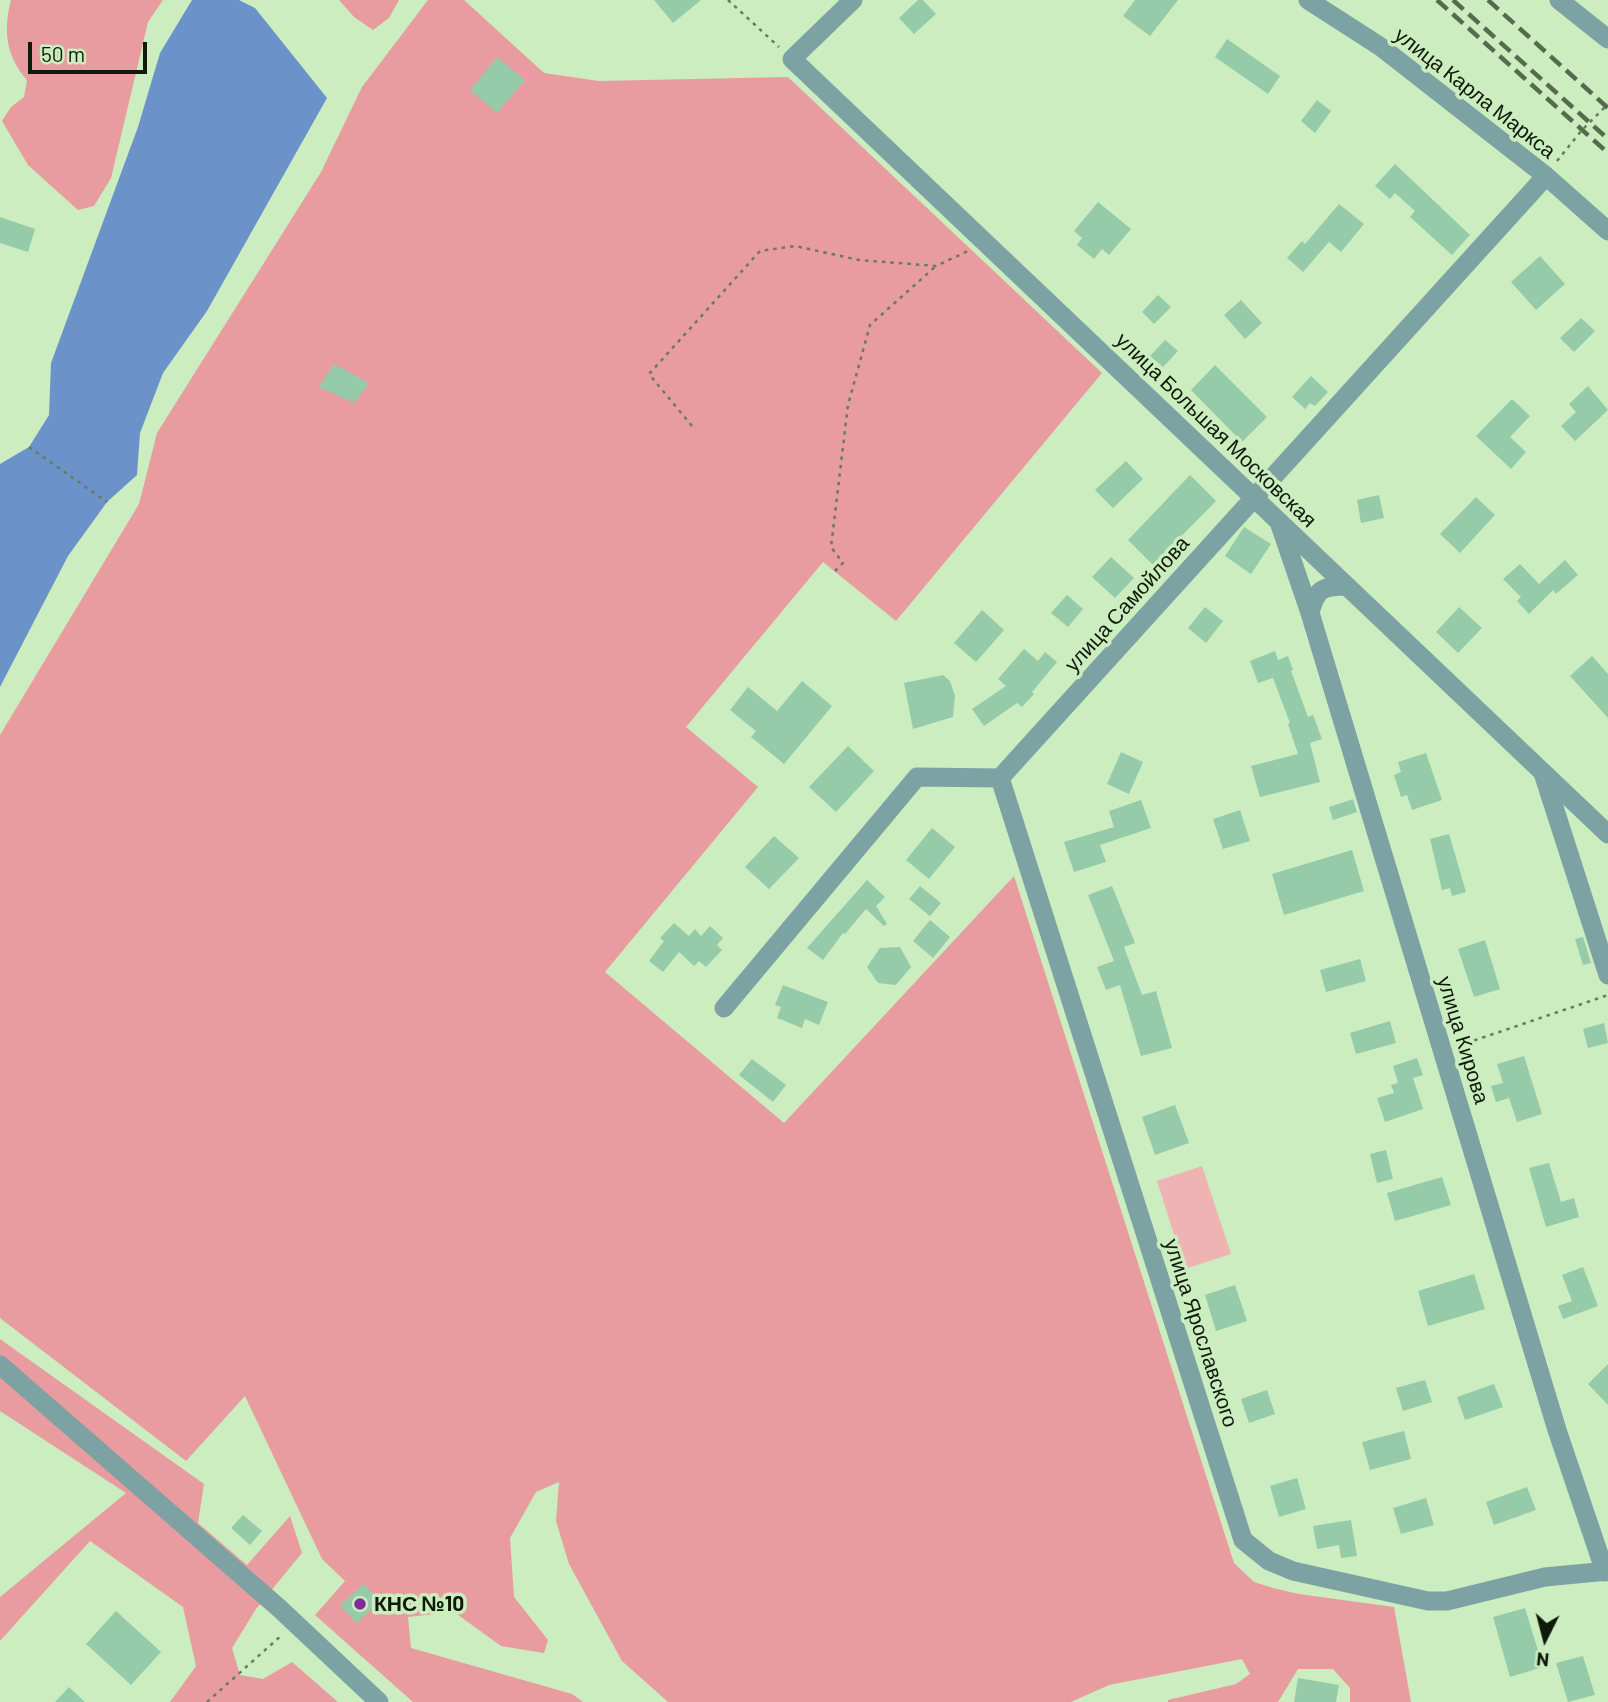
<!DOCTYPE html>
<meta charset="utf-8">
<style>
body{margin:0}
#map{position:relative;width:1608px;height:1702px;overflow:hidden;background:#cbedbf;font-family:Barlow,sans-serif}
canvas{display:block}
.north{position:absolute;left:1510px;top:1604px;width:70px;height:70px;-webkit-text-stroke:5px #cbedbf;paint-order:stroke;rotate:186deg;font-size:19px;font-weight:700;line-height:28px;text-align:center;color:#0f1a0a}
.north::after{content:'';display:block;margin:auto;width:24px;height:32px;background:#0f1a0a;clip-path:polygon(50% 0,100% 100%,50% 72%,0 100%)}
.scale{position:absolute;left:28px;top:42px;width:119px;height:32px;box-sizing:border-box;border:4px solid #0f1a0a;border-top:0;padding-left:9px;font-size:21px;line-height:24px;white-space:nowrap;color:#0f1a0a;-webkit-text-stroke:5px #cbedbf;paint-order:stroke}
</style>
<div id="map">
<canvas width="1608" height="1702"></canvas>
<div class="north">N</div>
<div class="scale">50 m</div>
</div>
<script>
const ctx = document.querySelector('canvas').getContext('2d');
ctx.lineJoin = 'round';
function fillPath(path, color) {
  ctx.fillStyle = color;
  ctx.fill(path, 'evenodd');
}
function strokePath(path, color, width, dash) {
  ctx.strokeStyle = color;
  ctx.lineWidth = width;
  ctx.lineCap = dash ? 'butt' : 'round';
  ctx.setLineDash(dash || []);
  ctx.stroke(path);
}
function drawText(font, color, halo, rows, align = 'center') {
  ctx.font = font + ' Barlow,sans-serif';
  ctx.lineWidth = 7;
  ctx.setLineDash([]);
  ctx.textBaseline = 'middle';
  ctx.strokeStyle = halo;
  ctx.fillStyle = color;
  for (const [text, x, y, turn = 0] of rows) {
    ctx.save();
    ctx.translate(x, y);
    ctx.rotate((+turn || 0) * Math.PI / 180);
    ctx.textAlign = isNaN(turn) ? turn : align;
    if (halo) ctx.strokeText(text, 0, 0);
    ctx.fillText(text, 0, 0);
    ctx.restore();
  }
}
const green = new Path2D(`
 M1202,1166L1231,1254L1185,1269L1157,1181Z`);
const forest = new Path2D(`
 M11,0H163L148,22L111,178L94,206L78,210L28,165L2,121L11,107L24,97L27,80C6,56 3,31 11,0Z
 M339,0H399L389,18L373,30L354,17Z
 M428,0H464L544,73L599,81L788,77L1102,373L896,621L823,562L686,727L758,787L605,972L784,1123L1014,876L1234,1563L1254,1582L1273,1588L1299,1594L1394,1607L1411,1702H1350V1688L1333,1669H1298L1278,1702H1168V1700L1236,1684L1250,1674L1242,1659L1109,1685L1071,1702H668L622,1661L569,1564L556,1521L559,1482L536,1492L510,1538L514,1597L548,1640L544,1653L501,1646L454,1612L408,1617L411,1648L572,1694L583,1702H413L315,1615L345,1581L322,1559L245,1396L186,1461L0,1318V735L139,504L157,433L321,172L362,87Z
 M0,1339L204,1484L198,1523L247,1565L290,1516L302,1553L256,1609L232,1648L240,1675L263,1679L292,1662L338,1702H170L196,1666L183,1607L90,1541L0,1641V1597L126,1493L0,1411Z`);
const water = new Path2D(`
 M192,0H239L255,8L327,98L207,311L163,373L140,433L137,475L107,502L68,556L0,687V464L29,447L49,415L51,363L138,127L160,53Z`);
const building = new Path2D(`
 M654,0H701L673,23Z
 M918,0H923L936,14L914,34L899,18Z
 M1135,0H1178L1150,36L1123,16Z
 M1227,39L1280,76L1268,94L1215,57Z
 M497,57L525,80L497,113L470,90Z
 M1317,100L1331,111L1315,133L1301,121Z
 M1395,164L1470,235L1452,255L1410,217L1415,211L1395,193L1390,199L1375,186Z
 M1098,202L1131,229L1109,255L1102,249L1094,259L1077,245L1082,238L1074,231Z
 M1339,204L1364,224L1341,252L1329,242L1303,272L1287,258L1302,241L1305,244Z
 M0,217L35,229L28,252L0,243Z
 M1540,256L1565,284L1536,310L1511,282Z
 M1158,295L1171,307L1154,324L1142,312Z
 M1241,300L1262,323L1245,339L1224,315Z
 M1581,318L1595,331L1574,352L1560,338Z
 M1165,340L1178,351L1163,367L1150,356Z
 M334,364L369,383L354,403L319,387Z
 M1215,365L1267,417L1242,442L1191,390Z
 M1311,376L1328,392L1315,406L1310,403L1305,409L1292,397Z
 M1588,386L1608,410L1575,441L1561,426L1576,412L1569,404Z
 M1512,399L1530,416L1510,437L1526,452L1511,469L1476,436Z
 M1126,461L1143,479L1113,508L1095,490Z
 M1190,475L1216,501L1153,565L1128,540Z
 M1379,495L1384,518L1361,523L1357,500Z
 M1476,497L1495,515L1460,553L1440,534Z
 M1244,527L1271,544L1251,574L1225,556Z
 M1111,557L1134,578L1115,598L1092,577Z
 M1565,560L1578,575L1556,594L1553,590L1529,614L1517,601L1521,597L1503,579L1520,564L1539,584Z
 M1067,595L1083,609L1068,627L1051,613Z
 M1205,607L1223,621L1206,643L1188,628Z
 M1459,607L1482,628L1458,653L1436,632Z
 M982,610L1004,630L976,662L954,643Z
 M1024,649L1038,661L1045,652L1057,662L1032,692L1034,694L1022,707L1017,703L984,726L972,709L1006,686L998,679Z
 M1275,651L1278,660L1288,656L1293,670L1291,671L1308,717L1313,715L1322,739L1310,743L1320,782L1260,797L1251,766L1298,754L1288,724L1290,723L1273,678L1258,683L1250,661Z
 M1592,656L1608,674V718L1570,676Z
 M943,675L950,681L955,696L953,717L913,729L904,683Z
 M802,681L832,706L784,764L751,737L756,731L730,710L748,687L777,711Z
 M848,746L874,771L836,812L809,787Z
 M1121,752L1143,762L1129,794L1107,784Z
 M1426,753L1442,800L1412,810L1407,795L1401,797L1394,775L1401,772L1398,762Z
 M1353,799L1357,812L1333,820L1329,807Z
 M1141,800L1151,828L1100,845L1106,862L1074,872L1064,842L1114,827L1109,811Z
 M1240,810L1250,841L1223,849L1213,819Z
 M932,828L955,847L929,879L906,860Z
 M1449,834L1466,892L1452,896L1450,888L1442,890L1430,839Z
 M774,836L799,858L769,889L745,867Z
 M1352,850L1364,891L1284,915L1272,874Z
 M867,880L885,897L876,906L887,924L884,926L866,909L845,934L843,933L823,960L807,948Z
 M920,886L941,903L930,916L909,899Z
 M1112,886L1135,943L1124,947L1142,995L1156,991L1172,1048L1141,1056L1120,985L1106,990L1097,967L1114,961L1088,895Z
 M930,920L950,937L933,958L913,941Z
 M674,923L689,936L695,929L701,936L710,926L723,938L717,945L722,950L706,967L699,961L694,966L679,952L663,972L649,961L664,941L660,938Z
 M1583,937L1591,963L1583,965L1575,939Z
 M1485,940L1500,989L1474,997L1458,949Z
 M900,947L911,967L896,985L878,983L867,967L880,948Z
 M1360,959L1366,981L1326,992L1320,970Z
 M783,985L828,1002L819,1025L805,1019L802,1028L777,1018L781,1007L775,1005Z
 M1390,1021L1396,1043L1356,1054L1350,1033Z
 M1604,1023L1608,1043L1588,1048L1583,1029Z
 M1524,1056L1542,1114L1517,1122L1509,1098L1496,1102L1491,1086L1503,1083L1497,1064Z
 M1417,1058L1423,1075L1413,1078L1423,1109L1385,1122L1377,1098L1394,1093L1391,1085L1398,1083L1393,1066Z
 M752,1059L786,1085L773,1102L739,1075Z
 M1175,1105L1189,1143L1155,1155L1142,1117Z
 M1386,1150L1393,1179L1377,1183L1370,1154Z
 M1549,1163L1561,1202L1574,1198L1579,1217L1546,1227L1529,1168Z
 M1442,1177L1451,1205L1395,1221L1387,1193Z
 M1583,1267L1598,1306L1563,1319L1558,1306L1572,1301L1562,1275Z
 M1474,1274L1485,1309L1428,1326L1418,1291Z
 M1235,1285L1247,1321L1216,1331L1205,1295Z
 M1608,1364V1405L1588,1384Z
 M1425,1380L1432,1402L1403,1411L1396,1388Z
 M1494,1384L1503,1407L1465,1420L1457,1397Z
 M1267,1390L1275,1414L1249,1423L1241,1399Z
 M1404,1431L1411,1459L1370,1470L1362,1442Z
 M1297,1478L1306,1509L1279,1517L1270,1486Z
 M1527,1487L1536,1510L1494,1525L1486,1502Z
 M1426,1498L1434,1525L1401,1534L1393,1508Z
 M243,1515L262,1531L250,1545L231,1528Z
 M1351,1520L1357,1556L1341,1558L1339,1545L1317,1549L1313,1526Z
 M364,1584L380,1602L356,1623L340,1605Z
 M1525,1608L1543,1667L1510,1677L1493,1617Z
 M116,1611L161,1652L131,1685L86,1644Z
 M1583,1656L1595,1695L1568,1702L1556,1663Z
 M1298,1678L1339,1685L1336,1702H1294Z
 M69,1687L85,1702H55Z`);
const path = new Path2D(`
 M728,0L779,47
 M1557,161L1582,130L1608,104
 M692,426L649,374L760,251L795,246L859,260L936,266L970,250
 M29,447L107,502
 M835,571L843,563L831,547L848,405L870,325L936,266
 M1458,1046L1608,995
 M207,1702L283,1634`);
const minor = new Path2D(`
 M853,0L792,59L1608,834
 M1308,0L1381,47L1546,176L1608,231
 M1559,0L1608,39
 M1280,525L1310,613L1557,1430L1605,1572
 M1310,613C1316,589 1322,586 1347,586
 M1543,773L1608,975
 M1000,778L1243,1540L1269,1561L1293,1571L1428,1601H1447L1545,1577L1608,1571
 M724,1008L917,777L1000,778L1546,176
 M0,1365L279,1608L379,1702`);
const rail = new Path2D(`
 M1437,0L1608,153
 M1453,0L1608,139
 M1488,0L1608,108`);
const markers = [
 [360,1604,7,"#802b99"]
];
const streetNames = [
 ["улица Карла Маркса",1475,93,38],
 ["улица Большая Московская",1216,430,44],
 ["улица Самойлова",1127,604,-48],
 ["улица Кирова",1463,1040,73],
 ["улица Ярославского",1201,1333,72]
];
const poiNames = [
 ["КНС №10",374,1604]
];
fillPath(green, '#f0b3b4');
fillPath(forest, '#e99c9f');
fillPath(water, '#6c93c9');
fillPath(building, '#96cbaa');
strokePath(path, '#677c5e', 2.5, [3.5, 5]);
strokePath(minor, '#7ca2a3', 19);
strokePath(rail, '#566a4f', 4.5, [14, 7]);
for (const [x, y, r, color] of markers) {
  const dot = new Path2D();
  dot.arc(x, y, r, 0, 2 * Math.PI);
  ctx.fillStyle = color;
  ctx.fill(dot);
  strokePath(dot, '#cbedbf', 2.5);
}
drawText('21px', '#0f1a0a', '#cbedbf', streetNames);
drawText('bold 21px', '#0f1a0a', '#cbedbf', poiNames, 'left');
</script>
